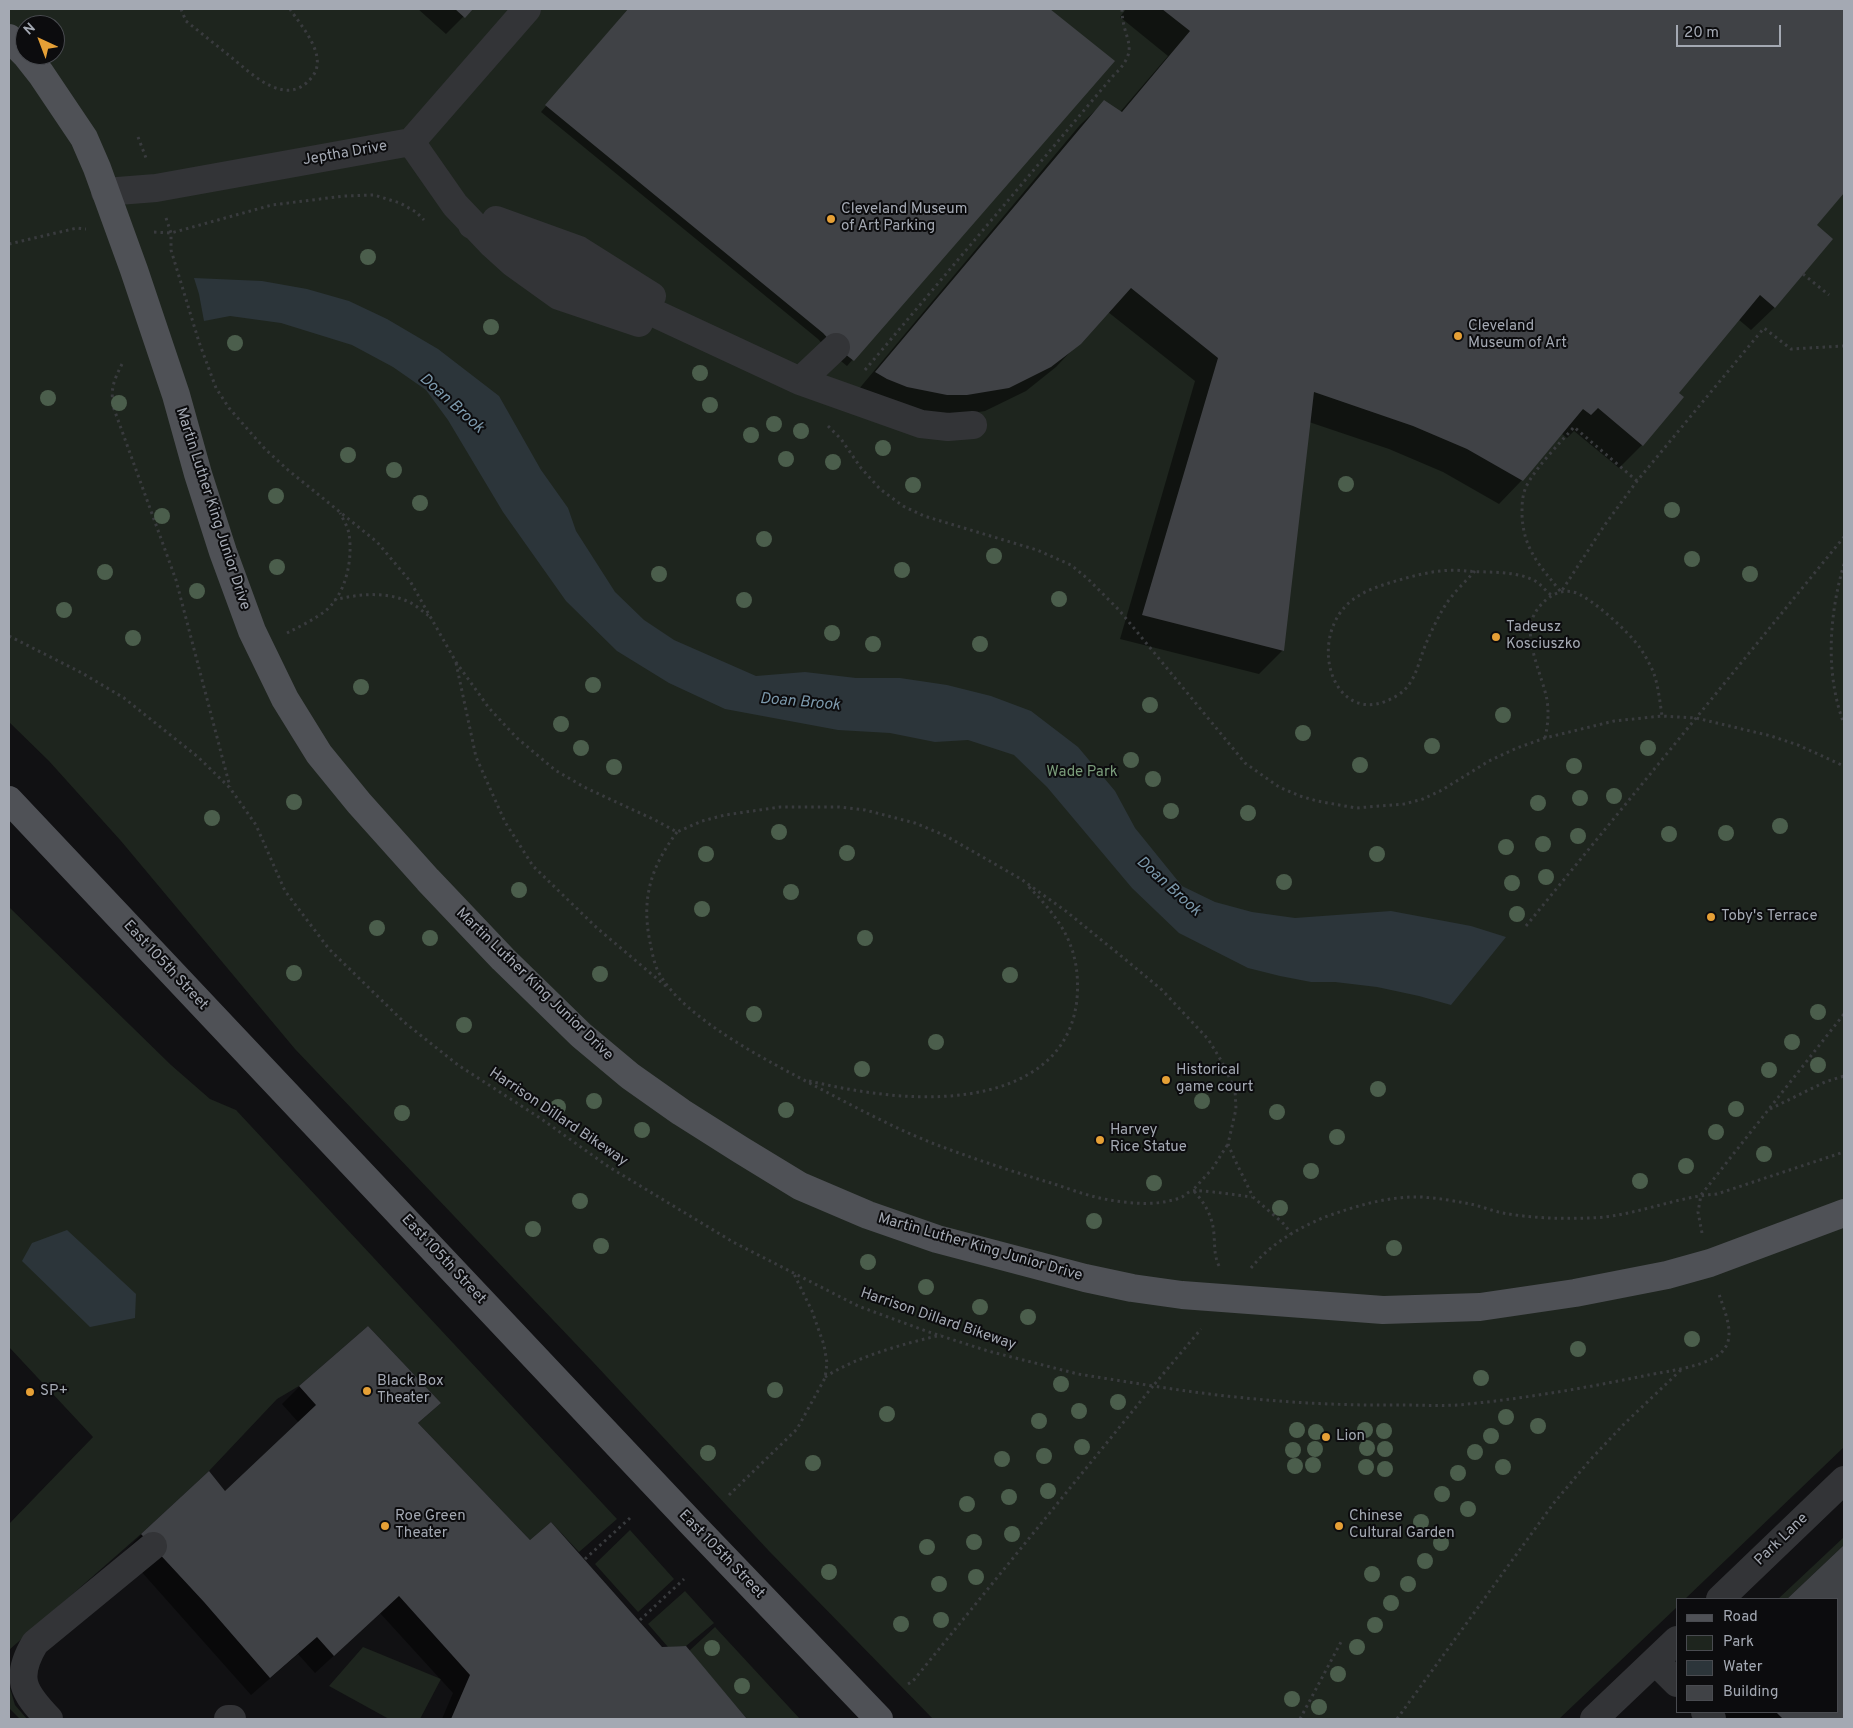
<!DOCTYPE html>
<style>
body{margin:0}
#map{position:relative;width:1853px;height:1728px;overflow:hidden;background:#111113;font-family:Overpass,sans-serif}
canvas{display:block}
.frame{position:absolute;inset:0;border:10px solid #a4a9b3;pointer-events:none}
.legend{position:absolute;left:1676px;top:1598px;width:162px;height:115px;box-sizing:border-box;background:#0c0c0e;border:1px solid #494b50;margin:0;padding:6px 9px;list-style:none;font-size:15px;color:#a4a9b3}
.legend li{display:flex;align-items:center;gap:10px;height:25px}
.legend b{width:25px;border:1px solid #494b50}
.north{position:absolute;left:15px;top:15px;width:50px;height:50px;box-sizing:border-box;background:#0c0c0e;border:1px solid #494b50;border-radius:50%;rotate:317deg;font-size:14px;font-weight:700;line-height:20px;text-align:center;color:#a4a9b3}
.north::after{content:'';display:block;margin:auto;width:18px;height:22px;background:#e6a036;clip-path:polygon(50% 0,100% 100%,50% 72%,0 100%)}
.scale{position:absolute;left:1676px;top:25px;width:105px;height:22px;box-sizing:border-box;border:2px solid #a4a9b3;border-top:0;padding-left:6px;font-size:15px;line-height:18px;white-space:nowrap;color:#a4a9b3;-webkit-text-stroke:4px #0c0c0e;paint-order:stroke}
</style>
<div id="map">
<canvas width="1853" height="1728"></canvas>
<div class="frame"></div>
<ul class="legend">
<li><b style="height:6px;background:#4f5156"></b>Road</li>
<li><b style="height:14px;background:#1e251e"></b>Park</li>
<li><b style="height:14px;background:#2c353a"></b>Water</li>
<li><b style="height:14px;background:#404246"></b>Building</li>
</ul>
<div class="north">N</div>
<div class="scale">20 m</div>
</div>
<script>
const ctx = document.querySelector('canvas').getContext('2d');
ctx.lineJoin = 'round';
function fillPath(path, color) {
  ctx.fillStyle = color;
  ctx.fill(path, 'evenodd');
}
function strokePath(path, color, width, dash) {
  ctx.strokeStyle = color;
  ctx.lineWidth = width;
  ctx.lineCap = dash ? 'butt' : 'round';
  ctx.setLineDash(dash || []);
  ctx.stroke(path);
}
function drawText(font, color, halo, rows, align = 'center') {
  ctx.font = font + ' Overpass,sans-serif';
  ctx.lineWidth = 4;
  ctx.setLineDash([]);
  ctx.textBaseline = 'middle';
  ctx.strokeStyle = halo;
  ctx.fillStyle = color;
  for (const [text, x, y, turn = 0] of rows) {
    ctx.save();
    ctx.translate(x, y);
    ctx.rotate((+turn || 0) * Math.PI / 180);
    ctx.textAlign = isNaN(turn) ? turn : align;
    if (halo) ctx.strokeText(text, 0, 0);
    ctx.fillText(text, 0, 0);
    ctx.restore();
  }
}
const green = new Path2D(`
 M9,9H1844V1447L1685,1599H1677V1607L1559,1719H933L769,1551L593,1362L295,1049L121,841L49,761L9,722ZM25,25H55V55H25Z
 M9,907L171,1065L210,1099L236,1110L617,1519L579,1552L551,1522L530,1540L418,1423L441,1403L368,1326L299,1386L277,1399L209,1471L141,1534L9,1650V1524L93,1437L9,1347Z
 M630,1530L674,1579L638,1612L595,1564Z
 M1844,1537V1545L1787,1599H1778Z
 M685,1591L714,1623L686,1646L668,1647L648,1624Z
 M715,1627L800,1719H747L689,1651Z
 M363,1647L441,1679L420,1719H389L329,1686Z
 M9,1685L15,1705L27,1719H20L9,1708Z`);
const water = new Path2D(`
 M194,278L262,281L307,289L349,301L387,319L438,349L499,396L541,470L568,508L576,531L615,592L644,620L674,640L756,676L805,672L856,678H900L947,685L991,696L1031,711L1078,747L1115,791L1135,828L1182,886L1215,902L1252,912L1295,918L1391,911L1471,926L1506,937L1451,1005L1419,996L1377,987L1335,982H1311L1280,976L1248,968L1179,933L1132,888L1047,787L1014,755L968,740L935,742L890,733L838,730L725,709L669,683L617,651L566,601L503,512L448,420L426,390L393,367L352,345L281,323L230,316L204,321L199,294Z
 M67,1230L136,1294L135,1318L90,1327L22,1261L32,1243Z`);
const shadow = new Path2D(`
 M418,9H471L446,34Z
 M628,9H1048L1113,61L847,366L830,352L818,339L541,112Z
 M1126,9H1844V191L1816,226L1775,307L1751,330L1738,319L1677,393L1642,445L1619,468L1574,431L1567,438L1561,433L1522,480L1499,504L1443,472L1389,449L1309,422L1283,650L1259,674L1120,639L1195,381L1108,312L1056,367L1026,391L985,411L943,418L853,396L1080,125L1104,102L1120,112L1168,56L1120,17Z
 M300,1386L439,1403L417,1424L530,1541L662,1648H685L745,1719H442L453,1693L380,1613L315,1673L298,1654L251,1695L124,1552L142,1534L225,1492L299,1423L282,1404Z
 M1844,1547V1719H1718L1711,1712H1837V1599H1789Z`);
const building = new Path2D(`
 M455,9H473L465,18Z
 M628,9H1050L1115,61L854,361L836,347L823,333L545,105Z
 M1162,9H1844V193L1817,225L1833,239L1775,308L1760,295L1679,393L1684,397L1643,446L1598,408L1591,415L1583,409L1523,481L1467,449L1413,426L1314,392L1284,651L1142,615L1218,358L1131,288L1081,344L1051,367L1009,388L967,395H947L907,387L887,379L875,372L1104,100L1122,112L1190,31Z
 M368,1326L441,1403L418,1423L530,1540L551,1522L662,1647L686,1646L747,1719H451L470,1675L399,1596L334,1656L317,1637L270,1678L204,1602L141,1534L209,1471L225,1491L316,1405L299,1386Z
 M1844,1545V1719H1783L1776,1712H1837V1599H1787Z`);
const path = new Path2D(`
 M181,9L186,21C201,33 216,45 231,57C253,75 287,109 312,77C329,56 301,26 290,9
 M138,137L146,158
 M166,218L171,233V250L199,342L216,388L229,408L265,449L288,470L377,542L410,581L456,662L489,708L517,738L555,770L584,787L655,820L677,832L702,821L725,815L780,807H839L865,810L915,823L946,836L1021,879L1067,912L1126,960L1162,990L1208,1039L1222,1062L1235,1090L1236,1109L1228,1144L1234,1158L1253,1197L1285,1225L1291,1234
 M154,232L171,233L272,205L344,196L374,195L400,203L416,212L424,220
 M9,244L77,228L86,229
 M1803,274L1829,295
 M122,364C113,382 110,390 114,409L176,580L230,787
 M865,370L1113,76C1143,47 1122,41 1122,9
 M828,426L841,439L861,468L880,489L903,506L924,516L1037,550L1071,565L1088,579L1119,610L1245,763L1279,787L1300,796L1317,801L1356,808L1404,804L1423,799L1442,790L1489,761L1517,748L1545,738L1614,721L1662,716L1696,718L1771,736L1798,745L1844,766
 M1637,481L1574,427C1560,443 1535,468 1526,487C1522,496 1522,505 1522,514C1523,549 1540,566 1561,592L1604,526L1637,481L1764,328L1791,349L1844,346
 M1844,564C1829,615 1825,674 1844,724
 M1475,571C1464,583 1451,595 1443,609C1436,621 1430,634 1425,646C1418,664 1415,684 1398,695C1335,735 1304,640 1351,601C1365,590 1382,585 1399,580C1420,574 1444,568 1466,571C1488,573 1517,570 1537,582C1542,586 1546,591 1551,595
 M334,600C358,594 386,591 409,602C416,605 423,612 429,616
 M287,633C299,627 313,620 324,612C346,595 353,560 349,534C348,527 343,519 340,513
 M9,636L82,673L124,698L198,757L230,788L256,825L285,891L329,949L404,1022L458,1065L540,1118L609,1167L733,1242L858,1306L926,1331L988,1351L1078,1374L1153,1386L1201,1329
 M456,663L476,757L505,822L533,866L597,928L668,988
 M1545,738C1548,725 1549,713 1547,700C1543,677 1522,637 1534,615C1541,601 1557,588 1573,592C1589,595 1631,634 1640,648C1645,655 1649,663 1653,671C1658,684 1660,702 1662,716
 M677,832C651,867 641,898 650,942C652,952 654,964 659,973C684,1019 770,1062 815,1086C853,1106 892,1127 932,1143C971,1158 1011,1171 1051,1183C1070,1189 1090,1197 1110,1200C1133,1204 1160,1206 1182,1197C1185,1195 1188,1192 1192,1191C1199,1189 1242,1196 1252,1197
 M1526,926L1844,537
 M809,1081C840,1088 871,1094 903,1096C973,1101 1068,1086 1077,999C1081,948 1062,921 1028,886
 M1770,1109L1825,1082L1844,1076
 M1702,1233L1698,1212L1701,1195L1844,1014
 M1219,1266C1214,1255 1215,1247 1214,1235C1213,1217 1205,1203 1193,1190L1212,1169L1228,1144
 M1251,1268C1269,1245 1298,1228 1325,1217C1356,1206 1388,1196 1421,1197C1438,1198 1455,1201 1470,1204C1481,1206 1492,1211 1503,1213C1530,1218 1559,1219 1587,1218C1631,1218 1673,1197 1717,1194L1844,1152
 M825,1377C858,1356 903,1344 941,1335
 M729,1495L797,1429L825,1378L827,1363L824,1345L812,1311L794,1274
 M585,1559L630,1518
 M640,1620L684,1579
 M908,1684L913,1681L1153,1386C1235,1399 1316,1406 1398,1405C1418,1405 1438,1406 1458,1405C1522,1399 1586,1388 1648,1375C1668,1371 1714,1366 1725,1348C1735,1333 1724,1310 1719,1294
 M1300,1719L1341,1642
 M1397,1719L1553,1504L1590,1460L1625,1423L1683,1368`);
const minor = new Path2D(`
 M411,142L455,205L492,244L513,263L559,296L639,323
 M105,192L156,188L411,142L527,9
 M496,220L579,250L652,296
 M472,225L568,273L800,381L921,424L948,427L973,425
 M800,381L836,347
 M1720,1599L1844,1480
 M1655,1661L1677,1683
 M1705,1712L1712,1719
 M49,1719C23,1692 14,1678 35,1643L153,1546
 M228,1719H232
 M1594,1719L1677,1640`);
const major = new Path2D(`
 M9,38L25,54
 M26,55L41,74L84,138L97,168L134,270L176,395L198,474L223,552L252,631L285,699L319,754L359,803L428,880L503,959L581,1035L630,1076L681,1112L741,1150L800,1186L868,1215L937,1239L1085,1278L1132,1288L1182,1295L1383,1310L1480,1307L1575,1293L1667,1275L1710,1263L1844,1213
 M9,800L695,1527L879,1719`);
const trees = [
 [368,257],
 [491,327],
 [235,343],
 [700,373],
 [48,398],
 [119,403],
 [710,405],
 [774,424],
 [801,431],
 [751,435],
 [883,448],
 [348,455],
 [786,459],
 [833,462],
 [394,470],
 [1346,484],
 [913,485],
 [276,496],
 [420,503],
 [1672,510],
 [162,516],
 [764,539],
 [994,556],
 [1692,559],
 [277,567],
 [902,570],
 [105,572],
 [659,574],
 [1750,574],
 [197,591],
 [1059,599],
 [744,600],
 [64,610],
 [832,633],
 [133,638],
 [873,644],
 [980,644],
 [593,685],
 [361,687],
 [1150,705],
 [1503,715],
 [561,724],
 [1303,733],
 [1432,746],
 [581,748],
 [1648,748],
 [1131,760],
 [1360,765],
 [1574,766],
 [614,767],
 [1153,779],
 [1614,796],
 [1580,798],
 [294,802],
 [1538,803],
 [1171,811],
 [1248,813],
 [212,818],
 [1780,826],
 [779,832],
 [1726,833],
 [1669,834],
 [1578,836],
 [1543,844],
 [1506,847],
 [847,853],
 [706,854],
 [1377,854],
 [1546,877],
 [1284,882],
 [1512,883],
 [519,890],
 [791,892],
 [702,909],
 [1517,914],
 [377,928],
 [430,938],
 [865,938],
 [294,973],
 [600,974],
 [1010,975],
 [1818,1012],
 [754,1014],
 [464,1025],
 [936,1042],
 [1792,1042],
 [1818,1065],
 [862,1069],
 [1769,1070],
 [1378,1089],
 [594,1101],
 [1202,1101],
 [558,1107],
 [1736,1109],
 [786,1110],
 [1277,1112],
 [402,1113],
 [642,1130],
 [1716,1132],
 [1337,1137],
 [1764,1154],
 [1686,1166],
 [1311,1171],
 [1640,1181],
 [1154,1183],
 [580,1201],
 [1280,1208],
 [1094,1221],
 [533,1229],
 [601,1246],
 [1394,1248],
 [868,1262],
 [926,1287],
 [980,1307],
 [1028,1317],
 [1692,1339],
 [1578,1349],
 [1481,1378],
 [1061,1384],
 [775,1390],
 [1118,1402],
 [1079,1411],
 [887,1414],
 [1506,1417],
 [1039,1421],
 [1538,1426],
 [1297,1430],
 [1365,1430],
 [1384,1431],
 [1316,1432],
 [1491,1436],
 [1082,1447],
 [1367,1448],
 [1315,1449],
 [1385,1449],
 [1293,1450],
 [1475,1452],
 [708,1453],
 [1044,1456],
 [1002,1459],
 [813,1463],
 [1313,1465],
 [1295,1466],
 [1366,1467],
 [1503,1467],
 [1385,1469],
 [1458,1473],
 [1048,1491],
 [1442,1494],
 [1009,1497],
 [967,1504],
 [1468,1509],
 [1421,1522],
 [1012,1534],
 [974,1542],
 [1441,1543],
 [927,1547],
 [1425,1561],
 [829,1572],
 [1372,1574],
 [976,1577],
 [939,1584],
 [1408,1584],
 [1391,1603],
 [941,1620],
 [901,1624],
 [1375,1625],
 [1357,1647],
 [712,1648],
 [1338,1674],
 [742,1686],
 [1292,1699],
 [1319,1707]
];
const markers = [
 [831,219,5,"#e6a036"],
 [1458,336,5,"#e6a036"],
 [1496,637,5,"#e6a036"],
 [1711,917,5,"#e6a036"],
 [1166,1080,5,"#e6a036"],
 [1100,1140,5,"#e6a036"],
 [367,1391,5,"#e6a036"],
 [30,1392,5,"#e6a036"],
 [1326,1437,5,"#e6a036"],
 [385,1526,5,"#e6a036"],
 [1339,1526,5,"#e6a036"]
];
const streetNames = [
 ["Jeptha Drive",345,154,-10],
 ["Martin Luther King Junior Drive",212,509,72],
 ["East 105th Street",165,966,47],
 ["Martin Luther King Junior Drive",534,985,44],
 ["Harrison Dillard Bikeway",558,1118,34],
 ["Martin Luther King Junior Drive",980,1248,16],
 ["East 105th Street",443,1260,47],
 ["Harrison Dillard Bikeway",938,1320,19],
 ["Park Lane",1782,1540,-44],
 ["East 105th Street",721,1555,46]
];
const poiNames = [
 ["Cleveland Museum",841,210],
 ["of Art Parking",841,227],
 ["Cleveland",1468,327],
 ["Museum of Art",1468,344],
 ["Tadeusz",1506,628],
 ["Kosciuszko",1506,645],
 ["Toby's Terrace",1721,917],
 ["Historical",1176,1071],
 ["game court",1176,1088],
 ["Harvey",1110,1131],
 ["Rice Statue",1110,1148],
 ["Black Box",377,1382],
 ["Theater",377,1399],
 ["SP+",40,1392],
 ["Lion",1336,1437],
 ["Roe Green",395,1517],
 ["Theater",395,1534],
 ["Chinese",1349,1517],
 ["Cultural Garden",1349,1534]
];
const parkNames = [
 ["Wade Park",1082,773]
];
const waterNames = [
 ["Doan Brook",451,404,42],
 ["Doan Brook",800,703,5],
 ["Doan Brook",1168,887,42]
];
fillPath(green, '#1e251e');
fillPath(water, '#2c353a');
fillPath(shadow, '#0007');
fillPath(building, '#404246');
strokePath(path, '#393b3e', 3, [2.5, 4]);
strokePath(minor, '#333437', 28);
strokePath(major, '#4f5156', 28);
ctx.fillStyle = '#4b5e4c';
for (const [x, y] of trees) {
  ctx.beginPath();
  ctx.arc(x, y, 8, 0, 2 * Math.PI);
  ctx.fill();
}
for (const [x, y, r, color] of markers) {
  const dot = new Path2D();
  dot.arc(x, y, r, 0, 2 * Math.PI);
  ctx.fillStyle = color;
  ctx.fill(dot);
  strokePath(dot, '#0c0c0e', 2);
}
drawText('15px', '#a4a9b3', '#0c0c0e', streetNames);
drawText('15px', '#a4a9b3', '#0c0c0e', poiNames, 'left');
drawText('15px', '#7b9d7b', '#0c0c0e', parkNames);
drawText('italic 16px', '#7c99ac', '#0c0c0e', waterNames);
</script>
